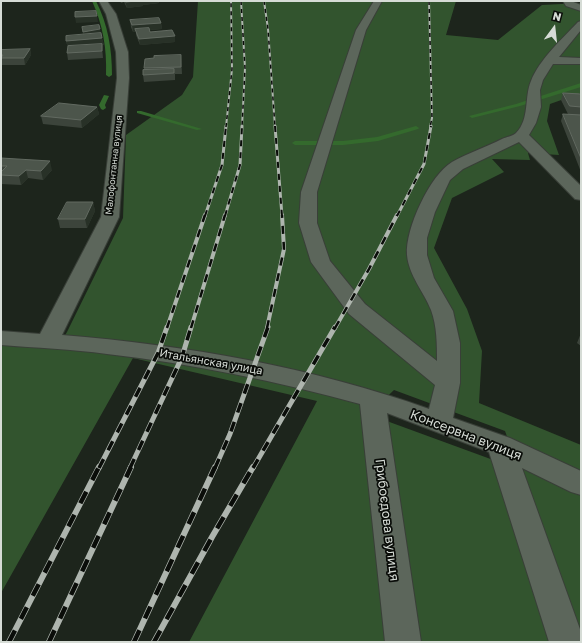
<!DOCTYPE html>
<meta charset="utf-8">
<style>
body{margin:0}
#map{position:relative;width:582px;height:643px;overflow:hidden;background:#1d251c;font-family:"Golos Text",sans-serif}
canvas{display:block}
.frame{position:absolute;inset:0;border:2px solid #d6dcd6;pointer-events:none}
.north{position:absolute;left:534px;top:8px;width:40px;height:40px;-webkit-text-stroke:3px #0a0d09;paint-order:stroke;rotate:15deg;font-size:11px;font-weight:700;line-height:16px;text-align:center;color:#d6dcd6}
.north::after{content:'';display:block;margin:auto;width:14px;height:18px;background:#d6dcd6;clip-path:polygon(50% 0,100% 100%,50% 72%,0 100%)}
</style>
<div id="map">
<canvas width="582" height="643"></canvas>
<div class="frame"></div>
<div class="north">N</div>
</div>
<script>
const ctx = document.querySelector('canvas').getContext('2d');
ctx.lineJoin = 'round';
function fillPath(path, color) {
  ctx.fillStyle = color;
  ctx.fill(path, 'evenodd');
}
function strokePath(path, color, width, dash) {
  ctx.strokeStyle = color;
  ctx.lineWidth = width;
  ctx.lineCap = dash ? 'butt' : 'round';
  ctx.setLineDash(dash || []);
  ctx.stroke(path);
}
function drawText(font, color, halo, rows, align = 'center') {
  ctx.font = font + ' "Golos Text",sans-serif';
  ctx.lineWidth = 3.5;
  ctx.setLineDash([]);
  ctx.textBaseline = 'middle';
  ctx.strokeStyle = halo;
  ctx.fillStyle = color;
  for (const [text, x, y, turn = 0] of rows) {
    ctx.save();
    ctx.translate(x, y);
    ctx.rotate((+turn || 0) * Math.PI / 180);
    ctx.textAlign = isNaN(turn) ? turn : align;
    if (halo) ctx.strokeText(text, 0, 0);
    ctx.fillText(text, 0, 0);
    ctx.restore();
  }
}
const green = new Path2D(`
 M198,1H456L446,35L498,40L542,5L581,3V93L550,104L547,121L559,155L528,153L530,160L492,159L504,172L452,198L434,248L467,309L482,351L479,403L581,445V642L505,431L394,390L366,417L398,642H189L317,401L133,358L1,593V343L57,348L67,332L123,218L126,135L182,95L193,77Z
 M384,420L496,461L556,642H421Z`);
const stream = new Path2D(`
 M92,1H96C108,25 112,49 112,75L109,77L106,75C107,49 103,25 92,1Z
 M581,83V87L520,106L472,118L469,116L516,104Z
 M104,95L109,96L105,105L106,108L103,110L101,109L99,105Z
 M137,111H141L202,129L197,130L137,113Z
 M416,126L419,128L418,129L378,141L343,145H295L292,143L295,141H343L377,137Z`);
const minor = new Path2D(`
 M99,1H107L116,14L128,52L129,78L119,217L62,335C186,345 312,367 429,409L435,385L349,314L311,262L299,223L301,192L356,30L374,1H382L366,30L317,192V223L330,261L365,304L437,361C437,345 437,326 431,310C424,292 409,276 407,255C405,229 430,175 452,162C468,153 486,147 502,139C506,137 513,136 516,133C530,119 524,97 531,81C539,60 562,39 578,22L581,21V30L559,57L581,58V64H553L543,80L540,90L541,107L536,123L529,135L581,186V200L575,199L519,142L463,169L450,180L435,212L427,238V255L434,278L453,311L460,343V383L453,418L510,438L581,471V495L571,492L522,468L581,632V642H549L489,452L387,413L421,642H385L360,404C277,381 193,364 107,354C72,349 36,348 1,345V331L40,334L101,217L117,78L116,52L106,14Z
 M563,1H571L581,5V11L566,6Z`);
const railFar4 = new Path2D(`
 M241,1L245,68L242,127
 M264,1L268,29L275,127
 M429,1L432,118L430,127
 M226,127L232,69L231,1`);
const railFar3 = new Path2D(`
 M275,126L282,216
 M205,216L222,165L226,126
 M225,216L240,165L242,126
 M397,216L424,164L431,126`);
const railFar2 = new Path2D(`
 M167,328L205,215
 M191,328L225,215
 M267,328L284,249L282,215
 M335,328L369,269L397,215`);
const railFar1 = new Path2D(`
 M99,468L158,353L167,327
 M130,468L182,357L191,327
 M215,468L230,434L268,327
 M253,468L335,327`);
const rail = new Path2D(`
 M9,642L99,467
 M49,642L131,467
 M134,642L215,467
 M154,642L212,537L253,467`);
const wall = new Path2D(`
 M120,1H158L159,3L143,5V6L127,8L124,2L121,3Z
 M130,20L161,23L162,29L150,30V32L175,42L140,45L136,35V31L133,32L131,27Z
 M82,27L100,33L104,45H103V58L68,60L67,53L68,48L66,41L83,35Z
 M30,49L31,55L25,65H2V62H1V50Z
 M181,55L182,74H175V80L144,82L143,75L144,68L154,58Z
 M563,93L581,94V172L561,121L563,114H568L561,100Z
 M97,107L99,114L82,128L43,124L41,116Z
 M1,158L52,170L43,180L28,178L21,185L1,184Z
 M93,202L95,211L87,228H60L58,219Z
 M581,333V346L577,343Z`);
const shadedWall = new Path2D(`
 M125,1H158L159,3L143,5V6L127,8Z
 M97,16L98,22L76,23L75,17Z
 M161,23L162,29L136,31L135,29L136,31L133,32L132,25Z
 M100,29L101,35L84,38L83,32Z
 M175,36V42L140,45L139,39Z
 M102,38L104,45H103V58L102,51L68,48L66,41Z
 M30,49L31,55L25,65L24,58Z
 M97,107L99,114L82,128L81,120Z
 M50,161L52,170L43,180L41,171Z
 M26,170L28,178L21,185L19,176Z
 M93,202L95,211L87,228L85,219Z`);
const building = new Path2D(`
 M125,1H136L126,2Z
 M96,11L97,16L75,17V12Z
 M159,18L161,23L132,25L130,20Z
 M99,25L100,29L83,32L82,27Z
 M149,28L150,32L172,30L175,36L139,39L135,29Z
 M101,33L102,38L66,41V36Z
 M102,44V51L67,53L68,46Z
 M30,49L24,58H1L3,55H1V50Z
 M181,55V67L144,68L145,59L154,58V56Z
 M174,69V73L143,75V70Z
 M563,93L581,94V107L570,106Z
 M59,103L97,107L81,120L41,116Z
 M563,114L581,115V158Z
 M1,158L50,161L41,171L26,170L19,176L1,175V172L7,166H1Z
 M67,202H93L85,219H58Z`);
const farStreetnames = [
 ["Малофонтанна вулиця",114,165,-84]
];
const streetNames = [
 ["Итальянская улица",211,362,10]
];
const nearStreetnames = [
 ["Консервна вулиця",466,435,21],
 ["Грибоєдова вулиця",387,520,83]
];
fillPath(green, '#32542e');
fillPath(stream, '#346a2d');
strokePath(minor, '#393f38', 2);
fillPath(minor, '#5c665b');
strokePath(railFar4, '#aeb5ae', 2);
strokePath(railFar3, '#aeb5ae', 3);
strokePath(railFar2, '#aeb5ae', 4);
strokePath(railFar1, '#aeb5ae', 5);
strokePath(rail, '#aeb5ae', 6);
strokePath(railFar4, '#0a0d09', 1.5, [4]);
strokePath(railFar3, '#0a0d09', 2, [6]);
strokePath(railFar2, '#0a0d09', 2.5, [8]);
strokePath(railFar1, '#0a0d09', 3.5, [10]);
strokePath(rail, '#0a0d09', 4.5, [13]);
fillPath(wall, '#3c443b');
fillPath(shadedWall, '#283127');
fillPath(building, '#4c554b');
strokePath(building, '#626a61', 1);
drawText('9px', '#d6dcd6', '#0a0d09', farStreetnames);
drawText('11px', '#d6dcd6', '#0a0d09', streetNames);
drawText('13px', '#d6dcd6', '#0a0d09', nearStreetnames);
</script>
